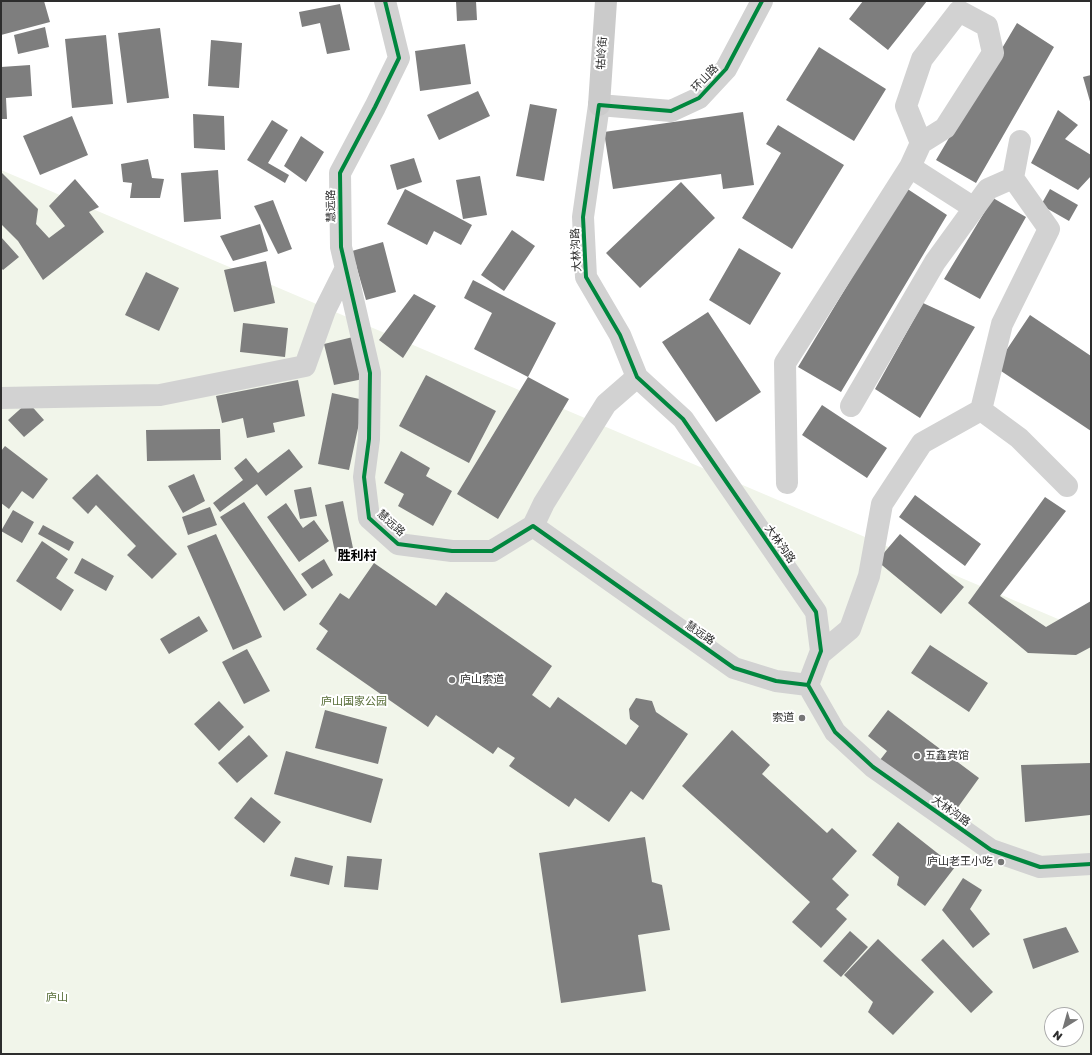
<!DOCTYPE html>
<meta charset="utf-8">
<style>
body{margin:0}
#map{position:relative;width:1092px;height:1055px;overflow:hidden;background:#fff;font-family:"Golos Text",sans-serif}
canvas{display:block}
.frame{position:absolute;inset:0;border:2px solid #2d2d2d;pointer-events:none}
.north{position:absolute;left:1044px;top:1007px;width:40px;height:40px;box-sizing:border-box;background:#fff;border:1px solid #ababab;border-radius:50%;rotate:217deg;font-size:11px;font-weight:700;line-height:16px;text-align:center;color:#2d2d2d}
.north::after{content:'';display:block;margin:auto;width:14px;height:18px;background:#767676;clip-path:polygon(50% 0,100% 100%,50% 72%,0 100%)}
</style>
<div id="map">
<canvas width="1092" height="1055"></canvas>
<div class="frame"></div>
<div class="north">N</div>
</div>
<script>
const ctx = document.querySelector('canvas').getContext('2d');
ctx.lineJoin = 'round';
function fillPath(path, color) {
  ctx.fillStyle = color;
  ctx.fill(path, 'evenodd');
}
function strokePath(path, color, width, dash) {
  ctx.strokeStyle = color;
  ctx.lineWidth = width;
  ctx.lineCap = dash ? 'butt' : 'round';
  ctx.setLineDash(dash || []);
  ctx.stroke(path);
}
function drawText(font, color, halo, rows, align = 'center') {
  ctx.font = font + ' "Golos Text","Noto Sans SC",sans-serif';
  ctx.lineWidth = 4;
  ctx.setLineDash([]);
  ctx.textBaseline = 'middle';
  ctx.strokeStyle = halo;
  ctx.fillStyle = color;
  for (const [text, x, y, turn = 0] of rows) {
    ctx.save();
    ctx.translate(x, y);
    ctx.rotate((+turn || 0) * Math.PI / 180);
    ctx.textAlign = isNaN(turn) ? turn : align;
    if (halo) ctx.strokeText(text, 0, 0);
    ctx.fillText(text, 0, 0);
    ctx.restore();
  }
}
const green = new Path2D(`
 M1,170L1091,633V1054H1ZM1052,1015H1076V1039H1052Z`);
const building = new Path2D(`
 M1,1H44L50,22L1,35Z
 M456,1H476L477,20L457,21Z
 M863,1H927L888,50L849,19Z
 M340,4L350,50L327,54L320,23L302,27L299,12Z
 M1017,23L1054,47L976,183L936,160Z
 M45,27L49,47L18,54L14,35Z
 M160,28L169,98L127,103L118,33Z
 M106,35L113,104L72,108L65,39Z
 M211,40L242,43L239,88L208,86Z
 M465,44L471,84L420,91L415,51Z
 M819,47L886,89L854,141L786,100Z
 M30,65L32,96L6,98L7,119H1V67Z
 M1091,75V105L1083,77Z
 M478,91L490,116L439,140L427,115Z
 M530,104L557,109L544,181L516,176Z
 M1058,110L1078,125L1065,139L1091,155V176L1078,190L1031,163Z
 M743,112L754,185L723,189L721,174L613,189L604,132Z
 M193,114L224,116L225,150L194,148Z
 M72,116L88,155L40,175L23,136Z
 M272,120L288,130L268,163L289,175L285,183L247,160Z
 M778,125L844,165L792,249L742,218L781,153L766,144Z
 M301,136L324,152L306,182L284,166Z
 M414,158L422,182L397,190L390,165Z
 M148,159L152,178L164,179L160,198H130L132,183L123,182L121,164Z
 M218,170L221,219L184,222L181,173Z
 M1,172L38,209L36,224L49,238L65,226L49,206L75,179L99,207L89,212L104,232L43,280L18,241L1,224Z
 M480,176L487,215L463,219L456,180Z
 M681,182L715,218L640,288L606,253Z
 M906,188L947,215L841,392L798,367Z
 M405,189L472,225L461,245L434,231L427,245L387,224Z
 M1050,189L1078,205L1069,221L1041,205Z
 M993,198L1026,217L980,299L944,279Z
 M273,200L292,249L278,254L254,206Z
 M260,224L268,251L233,261L220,236Z
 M512,230L535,246L504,291L481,275Z
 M1,237L19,257L3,270L1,268Z
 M383,242L396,292L366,300L352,251Z
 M739,248L781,273L750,325L709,300Z
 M266,261L275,303L234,312L224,270Z
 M146,272L179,288L159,331L125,315Z
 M473,280L556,323L528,377L474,349L492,313L464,298Z
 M414,294L436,306L403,358L379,340Z
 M923,303L975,327L920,418L875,389Z
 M708,312L761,392L716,422L662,342Z
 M1030,315L1091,356V431L995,367Z
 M243,323L288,328L285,357L240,352Z
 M353,337L363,379L334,385L324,344Z
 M426,375L496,411L469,463L399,426Z
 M528,377L569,399L498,519L457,494Z
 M298,380L305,416L273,423L275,432L247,438L243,418L222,423L216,396Z
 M332,393L364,400L349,470L318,464Z
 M28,402L44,420L24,437L8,420Z
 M822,405L887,448L867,478L802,435Z
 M220,429L221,460L147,461L146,430Z
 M5,446L48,479L33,499L22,491L9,509L1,503V451Z
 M289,449L303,467L266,496L257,484L220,512L213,503L243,480L234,468L246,458L258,473Z
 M401,451L430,468L426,476L452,491L433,526L398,506L404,494L384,483Z
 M97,474L177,554L152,579L127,555L136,546L96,505L88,514L72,498Z
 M194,474L205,501L183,513L168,486Z
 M311,487L317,516L300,519L294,490Z
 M915,495L981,544L965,566L899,517Z
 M1045,497L1066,511L1000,596L1046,627L1091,601V647L1076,655L1028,653L968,603Z
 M343,501L353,548L335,552L325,505Z
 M244,502L307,595L284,611L220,517Z
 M286,503L303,528L314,520L329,541L299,562L267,517Z
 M210,507L217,525L188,535L182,517Z
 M13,510L34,522L22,543L1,531Z
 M43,525L74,542L69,551L38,534Z
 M216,534L262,637L233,650L187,546Z
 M900,534L964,587L941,614L877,561Z
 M42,541L68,559L56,578L74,590L61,611L16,581Z
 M82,558L114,576L106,591L74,573Z
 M324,559L333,575L312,589L301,574Z
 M374,563L436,606L446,592L552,666L532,695L550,708L558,697L626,745L639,726L630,719L629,709L636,698L652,701L656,712L688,734L643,800L631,791L609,822L575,798L569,807L509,766L515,758L498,747L493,754L436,715L428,727L316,649L328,631L319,624L340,593L349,599Z
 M199,616L208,631L169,654L160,639Z
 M930,645L988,683L969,712L911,673Z
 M247,649L270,691L244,704L222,662Z
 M219,701L244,727L219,751L194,724Z
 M325,710L387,727L378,764L315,748Z
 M888,710L979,778L956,810L939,797L937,803L880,760L887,751L868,736Z
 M732,730L770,765L762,774L827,833L832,828L857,851L832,879L849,895L836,909L847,919L821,948L792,922L810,902L682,786Z
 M249,735L268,756L237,783L218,763Z
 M286,751L383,779L371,823L274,794Z
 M1091,763L1090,815L1025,822L1021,765Z
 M251,797L281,822L264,843L234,818Z
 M898,822L955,867L925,906L897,885L899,877L872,855Z
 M645,837L652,882L662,885L670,930L638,935L646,991L561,1003L539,853Z
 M347,856L382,859L378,890L344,887Z
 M295,857L333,866L329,885L290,876Z
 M963,878L982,890L970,909L990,934L973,948L942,910Z
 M1066,927L1079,952L1033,969L1023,939Z
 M850,931L868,947L841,977L823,961Z
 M878,939L934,992L893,1035L868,1012L873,1002L844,975Z
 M943,939L993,992L971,1013L921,960Z`);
const minor = new Path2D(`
 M385,1L399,58L375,107L340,173L341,247L370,373L369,439L364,477L369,518L398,544L452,551H492L533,526L734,668L776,681L808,685
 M599,105L583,217L586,277L620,335L637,377L683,419L816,612L821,651L808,685L835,732L873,767L991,850L1040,867L1091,864
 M910,167L974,208
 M1,398L160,395L305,366L325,310L346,268
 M851,406L935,262L988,189L1013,178L1020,141
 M981,410L1019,438L1067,486
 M787,483L785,363L910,167L921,143L945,128L993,53L987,26L959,11L922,59L906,106L921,143
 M533,526L544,503L606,404L637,377
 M820,654L850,629L869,576L882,504L922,443L981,410L1002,324L1049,229L1013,178`);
const tertiary = new Path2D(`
 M599,105L671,111L699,98L726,69L762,1`);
const secondary = new Path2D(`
 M599,105L606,1`);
const cycleway = new Path2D(`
 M385,1L399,58L375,107L340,173L341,247L370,373L369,439L364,477L369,518L398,544L452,551H492L533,526L734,668L776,681L808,685
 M762,1L726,69L699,98L671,111L599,105L583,217L586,277L620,335L637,377L683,419L816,612L821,651L808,685L835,732L873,767L991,850L1040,867L1091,864`);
const markers = [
 [452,680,4,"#767676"],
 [802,718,4,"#767676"],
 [917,756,4,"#767676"],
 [1001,862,4,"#767676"]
];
const streetNames = [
 ["牯岭街",602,53,-86],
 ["环山路",705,78,-46],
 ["慧远路",331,206,-91],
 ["大林沟路",576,250,-93],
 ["慧远路",391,523,42],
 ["大林沟路",780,544,55],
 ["慧远路",700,633,35],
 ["大林沟路",951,811,35]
];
const poiNames = [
 ["庐山索道",460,680],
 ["索道",794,718,"right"],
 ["五鑫宾馆",925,756],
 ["庐山老王小吃",993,862,"right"]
];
const parkNames = [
 ["庐山国家公园",354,702],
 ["庐山",57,998]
];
const quarterNames = [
 ["胜利村",357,556]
];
fillPath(green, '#f1f5ea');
fillPath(building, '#7e7e7e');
strokePath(minor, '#d2d2d2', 22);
strokePath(tertiary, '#d2d2d2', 22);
strokePath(secondary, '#cbcbcb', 22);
strokePath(cycleway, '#00873e', 4);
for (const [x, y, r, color] of markers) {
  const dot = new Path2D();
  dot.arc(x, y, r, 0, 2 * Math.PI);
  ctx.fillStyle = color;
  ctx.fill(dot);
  strokePath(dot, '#fff', 1.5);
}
drawText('11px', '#2d2d2d', '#fff', streetNames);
drawText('11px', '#2d2d2d', '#fff', poiNames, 'left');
drawText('11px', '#566c36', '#fff', parkNames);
drawText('bold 13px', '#000', '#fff', quarterNames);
</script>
